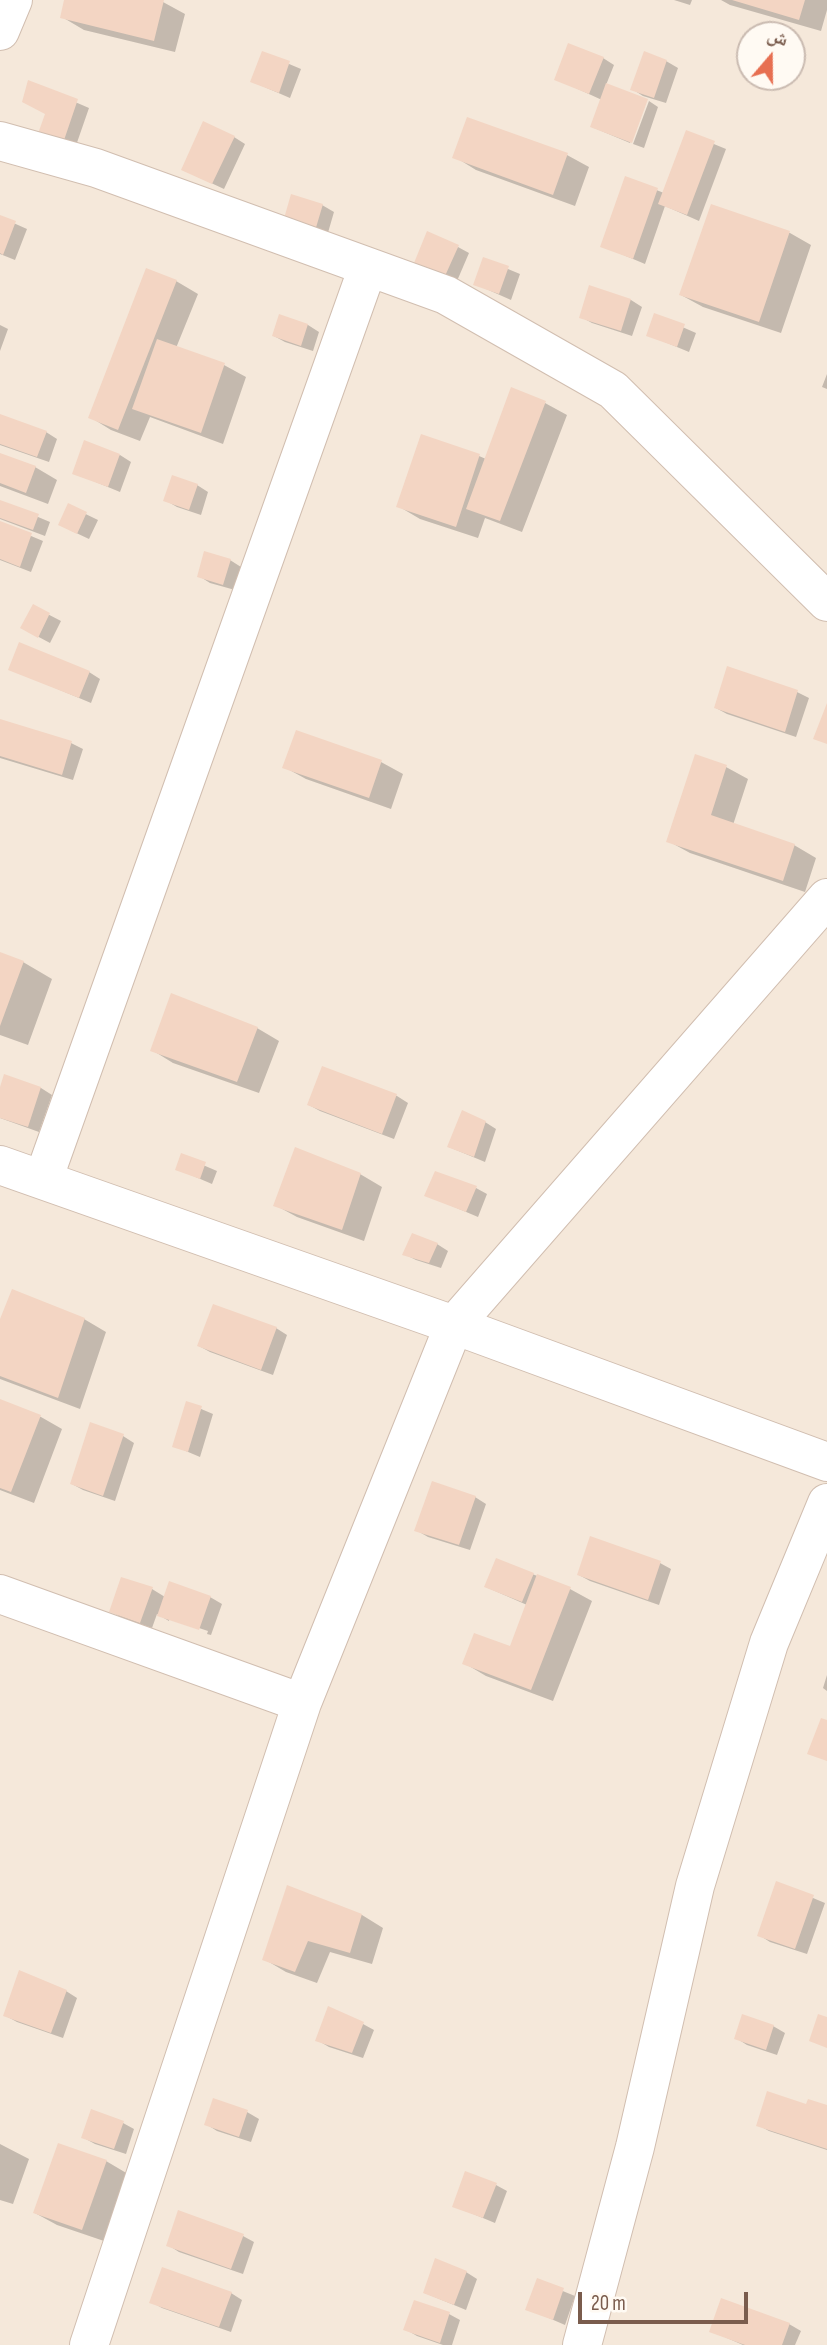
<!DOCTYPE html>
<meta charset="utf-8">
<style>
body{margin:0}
#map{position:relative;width:827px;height:2345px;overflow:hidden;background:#fdf6ec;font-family:"Sofia Sans Condensed","Noto Naskh Arabic",sans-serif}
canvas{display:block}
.north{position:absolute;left:736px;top:21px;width:70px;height:70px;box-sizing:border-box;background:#fffaf3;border:2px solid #cabbb1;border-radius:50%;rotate:20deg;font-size:19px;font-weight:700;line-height:28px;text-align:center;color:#7a5c4d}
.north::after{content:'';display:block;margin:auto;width:24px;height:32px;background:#e76f51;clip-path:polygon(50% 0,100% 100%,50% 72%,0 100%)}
.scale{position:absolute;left:578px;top:2292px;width:170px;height:32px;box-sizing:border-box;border:4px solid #7a5c4d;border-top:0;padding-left:9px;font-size:21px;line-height:24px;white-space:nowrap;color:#7a5c4d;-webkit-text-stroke:5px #fffaf3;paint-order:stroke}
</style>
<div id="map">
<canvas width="827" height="2345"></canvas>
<div class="north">ش</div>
<div class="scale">20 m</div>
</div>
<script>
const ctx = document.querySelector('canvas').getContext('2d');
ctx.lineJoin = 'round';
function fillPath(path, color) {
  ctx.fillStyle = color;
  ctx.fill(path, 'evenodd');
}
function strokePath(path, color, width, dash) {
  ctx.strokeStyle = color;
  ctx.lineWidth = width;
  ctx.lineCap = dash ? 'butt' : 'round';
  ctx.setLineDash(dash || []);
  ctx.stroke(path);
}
const residential = new Path2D(`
 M0,0H827V2345H0ZM750,35H792V77H750Z`);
const shadow = new Path2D(`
 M66,0L163,2L185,14L175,52L84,30L62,17Z
 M674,0H692L690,5Z
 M721,0H827V10L821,31L730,5Z
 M263,53L301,69L290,98L253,82Z
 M603,58L614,65L606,85L646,100L630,143L592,127L602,100L556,79Z
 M666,61L678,68L666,103L643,96L632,89Z
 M29,82L89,108L72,157Z
 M649,101L658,107L644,148L633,144Z
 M687,133L726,149L699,221L665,206L645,264L602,246L626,178L664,193Z
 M234,137L245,144L224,189L194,175Z
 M567,155L589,167L575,206L476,170L455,157Z
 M322,205L334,212L327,236L297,228Z
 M713,207L790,233L811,245L781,333L703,307L681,295Z
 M0,217L27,229L15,260L0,254Z
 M458,247L469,253L457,281L416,262Z
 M484,259L520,274L511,300L475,284Z
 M176,281L198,294L176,348L224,365L246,377L223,444L150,417L140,441L111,430L90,417Z
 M590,288L631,300L642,307L632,336L592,323L581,317Z
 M655,315L696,333L689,352L648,335Z
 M280,316L308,325L319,332L313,351L285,342L274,336Z
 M0,325L8,329L0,351Z
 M827,374V389L822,387Z
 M545,403L567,415L522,532L485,518L478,538L420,519L398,506L479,456L486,459Z
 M0,416L46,432L57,439L49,462L0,445Z
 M0,455L35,467L57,480L48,504L0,486Z
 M120,455L131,462L120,492L74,473Z
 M197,485L208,492L201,515L177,507L165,500Z
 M0,501L50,522L45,536L0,519Z
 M69,506L98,520L89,539L72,531Z
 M0,523L43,541L31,572L0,560Z
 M230,560L241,567L235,590L210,583L199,576Z
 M34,607L61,621L50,643L22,628Z
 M10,669L89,672L100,679L91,703Z
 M797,692L809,698L796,737L727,714L716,708Z
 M0,721L71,743L83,749L73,780L0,758Z
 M381,762L403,774L391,809L306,779L284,767Z
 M726,767L748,779L733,825L794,845L816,858L805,892L690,853L668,841Z
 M0,954L23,962L52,979L28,1045L0,1035Z
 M257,1028L279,1041L259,1093L173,1063L152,1050Z
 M323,1068L397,1096L408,1103L394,1139L320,1111L309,1105Z
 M5,1076L41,1088L52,1095L39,1132L0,1118V1092Z
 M485,1122L496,1129L485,1162L449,1147Z
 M182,1156L217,1171L212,1184L177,1169Z
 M360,1174L382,1187L364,1241L297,1217L275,1205Z
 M476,1188L487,1194L478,1217L426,1195Z
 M437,1244L448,1251L441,1268L416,1260L404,1254Z
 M84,1319L106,1332L80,1409L0,1379V1324Z
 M276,1328L287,1335L273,1375L210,1352L199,1346Z
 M0,1401L41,1417L62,1429L34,1503L0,1490Z
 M187,1403L213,1414L200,1457L174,1446Z
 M123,1436L134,1443L115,1501L83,1490L72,1484Z
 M475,1497L486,1504L470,1550L428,1537L416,1530Z
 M497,1560L570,1589L592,1601L553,1701L486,1676L464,1663L511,1648L527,1605L486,1587Z
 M660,1563L671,1569L659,1605L590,1581L579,1575Z
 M152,1589L165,1597H210L222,1604L211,1635L207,1634L208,1631L169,1618V1621L157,1614L152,1628L122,1618L111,1611Z
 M827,1675V1691L823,1688Z
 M777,1883L825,1903L807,1954L770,1942L759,1935Z
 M288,1888L362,1915L383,1928L372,1964L330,1952L317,1983L286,1972L264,1959Z
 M66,1991L77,1998L63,2038L17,2022L6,2016Z
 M363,2024L374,2030L363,2058L329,2047L317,2040Z
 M773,2026L785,2033L777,2055L747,2045L736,2038Z
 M214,2101L247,2112L259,2119L251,2142L217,2131L206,2124Z
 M807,2106L827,2107V2150L769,2131L758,2125Z
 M123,2123L134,2129L126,2154L95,2144L84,2138Z
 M0,2144L29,2159L13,2204L0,2200Z
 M106,2161L128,2174L104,2241L57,2225L35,2213Z
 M496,2185L507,2191L495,2223L454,2206Z
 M243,2236L254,2242L243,2274L179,2252L168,2245Z
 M466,2272L477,2279L466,2310L425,2293Z
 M538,2281L575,2296L565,2325L528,2309Z
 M231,2293L242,2300L231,2332L162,2308L151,2302Z
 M449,2314L460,2320L452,2345H443L417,2336L405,2329Z
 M789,2324L801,2331L795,2345H743L711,2331Z`);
const building = new Path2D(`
 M64,0H164L154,41L60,18Z
 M732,0H805L799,20Z
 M568,43L604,57L589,94L554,80Z
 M262,51L290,61L279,93L250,82Z
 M644,51L667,60L654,98L630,90Z
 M28,80L78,99L60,152L35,142L45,114L22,102Z
 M606,83L648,99L632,143L590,127Z
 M467,117L568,153L553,195L452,158Z
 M203,121L235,136L212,184L181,170Z
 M686,130L715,141L687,215L658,204Z
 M625,176L658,188L633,259L600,247Z
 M291,194L323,204L315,231L283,222Z
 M711,204L790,231L759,322L679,295Z
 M0,215L16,221L3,255L0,253Z
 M427,231L459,245L445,276L414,263Z
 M483,257L509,266L499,294L473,285Z
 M146,268L177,280L118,430L88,418Z
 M589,285L631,299L621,331L579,318Z
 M654,313L685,324L677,347L646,336Z
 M279,314L308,324L301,346L272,336Z
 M157,339L225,363L201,433L132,409Z
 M511,387L546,401L500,521L466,509Z
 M0,414L47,431L37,457L0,444Z
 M421,434L480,454L456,527L396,507Z
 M84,440L120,454L108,487L72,474Z
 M0,453L36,466L26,493L0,483Z
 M172,475L198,484L189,510L163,501Z
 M0,500L39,514L33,530L0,518Z
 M68,503L87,512L77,534L58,525Z
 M0,521L32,533L20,567L0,559Z
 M204,551L231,559L223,585L197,577Z
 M33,604L50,613L38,638L20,628Z
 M19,642L90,671L79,698L8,670Z
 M727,666L798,690L785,732L714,708Z
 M827,703V744L813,739Z
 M0,719L72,741L62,775L0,756Z
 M296,730L382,760L369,798L282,768Z
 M695,754L727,765L711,815L795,844L783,881L666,842Z
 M0,952L24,961L0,1026Z
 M171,993L258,1027L237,1082L150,1051Z
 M322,1066L397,1094L382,1134L307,1105Z
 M4,1074L41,1087L28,1127L0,1118V1087Z
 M462,1110L486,1121L474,1157L447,1147Z
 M295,1147L361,1173L342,1230L273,1206Z
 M181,1153L206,1162L200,1179L175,1170Z
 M435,1171L477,1186L466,1212L424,1196Z
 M412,1233L438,1243L429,1263L402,1255Z
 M12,1289L85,1318L58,1398L0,1376V1319Z
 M213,1304L277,1327L261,1370L197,1346Z
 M0,1399L41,1415L11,1492L0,1488Z
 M186,1401L202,1406L188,1452L172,1447Z
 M90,1422L124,1434L103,1496L70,1484Z
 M432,1481L476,1496L459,1545L414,1531Z
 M590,1536L661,1561L648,1600L577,1575Z
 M496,1558L534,1573L522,1602L484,1587Z
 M537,1574L571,1587L531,1690L462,1664L474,1633L510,1646Z
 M121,1577L153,1587L140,1623L109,1612Z
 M169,1581L211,1596L199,1630L157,1616Z
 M821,1718L827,1720V1761L807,1754Z
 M776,1881L814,1895L795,1949L757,1936Z
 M287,1885L362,1914L350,1953L308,1941L295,1972L262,1960Z
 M19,1970L67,1990L51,2033L3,2016Z
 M328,2006L364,2022L352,2053L315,2041Z
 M742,2014L774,2025L766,2050L734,2039Z
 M818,2014L827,2017V2048L809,2041Z
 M767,2091L806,2104L808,2099L827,2105V2149L756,2126Z
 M213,2098L248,2110L239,2137L204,2125Z
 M91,2109L124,2121L114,2149L81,2138Z
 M58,2143L107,2160L82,2230L33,2213Z
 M465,2171L497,2183L483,2218L452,2207Z
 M178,2210L244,2234L231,2269L166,2246Z
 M435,2258L467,2271L454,2305L423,2293Z
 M162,2267L232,2292L219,2327L149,2303Z
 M537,2278L564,2288L553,2320L525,2310Z
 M721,2298L790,2323L782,2345H745L709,2332Z
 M414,2300L450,2312L440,2343L403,2330Z`);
const minor = new Path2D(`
 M0,31L13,0
 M0,141L96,168L446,295L613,390L827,602
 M0,1165L454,1325L827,1462
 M43,1180L368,267
 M0,1594L302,1703
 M89,2345L302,1703L454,1325L827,898
 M582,2345L635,2147L695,1886L769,1643L827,1503`);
fillPath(residential, '#f5e8da');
fillPath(shadow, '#0003');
fillPath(building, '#f3d5c3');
strokePath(minor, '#d1beb0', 40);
strokePath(minor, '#fff', 38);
</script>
